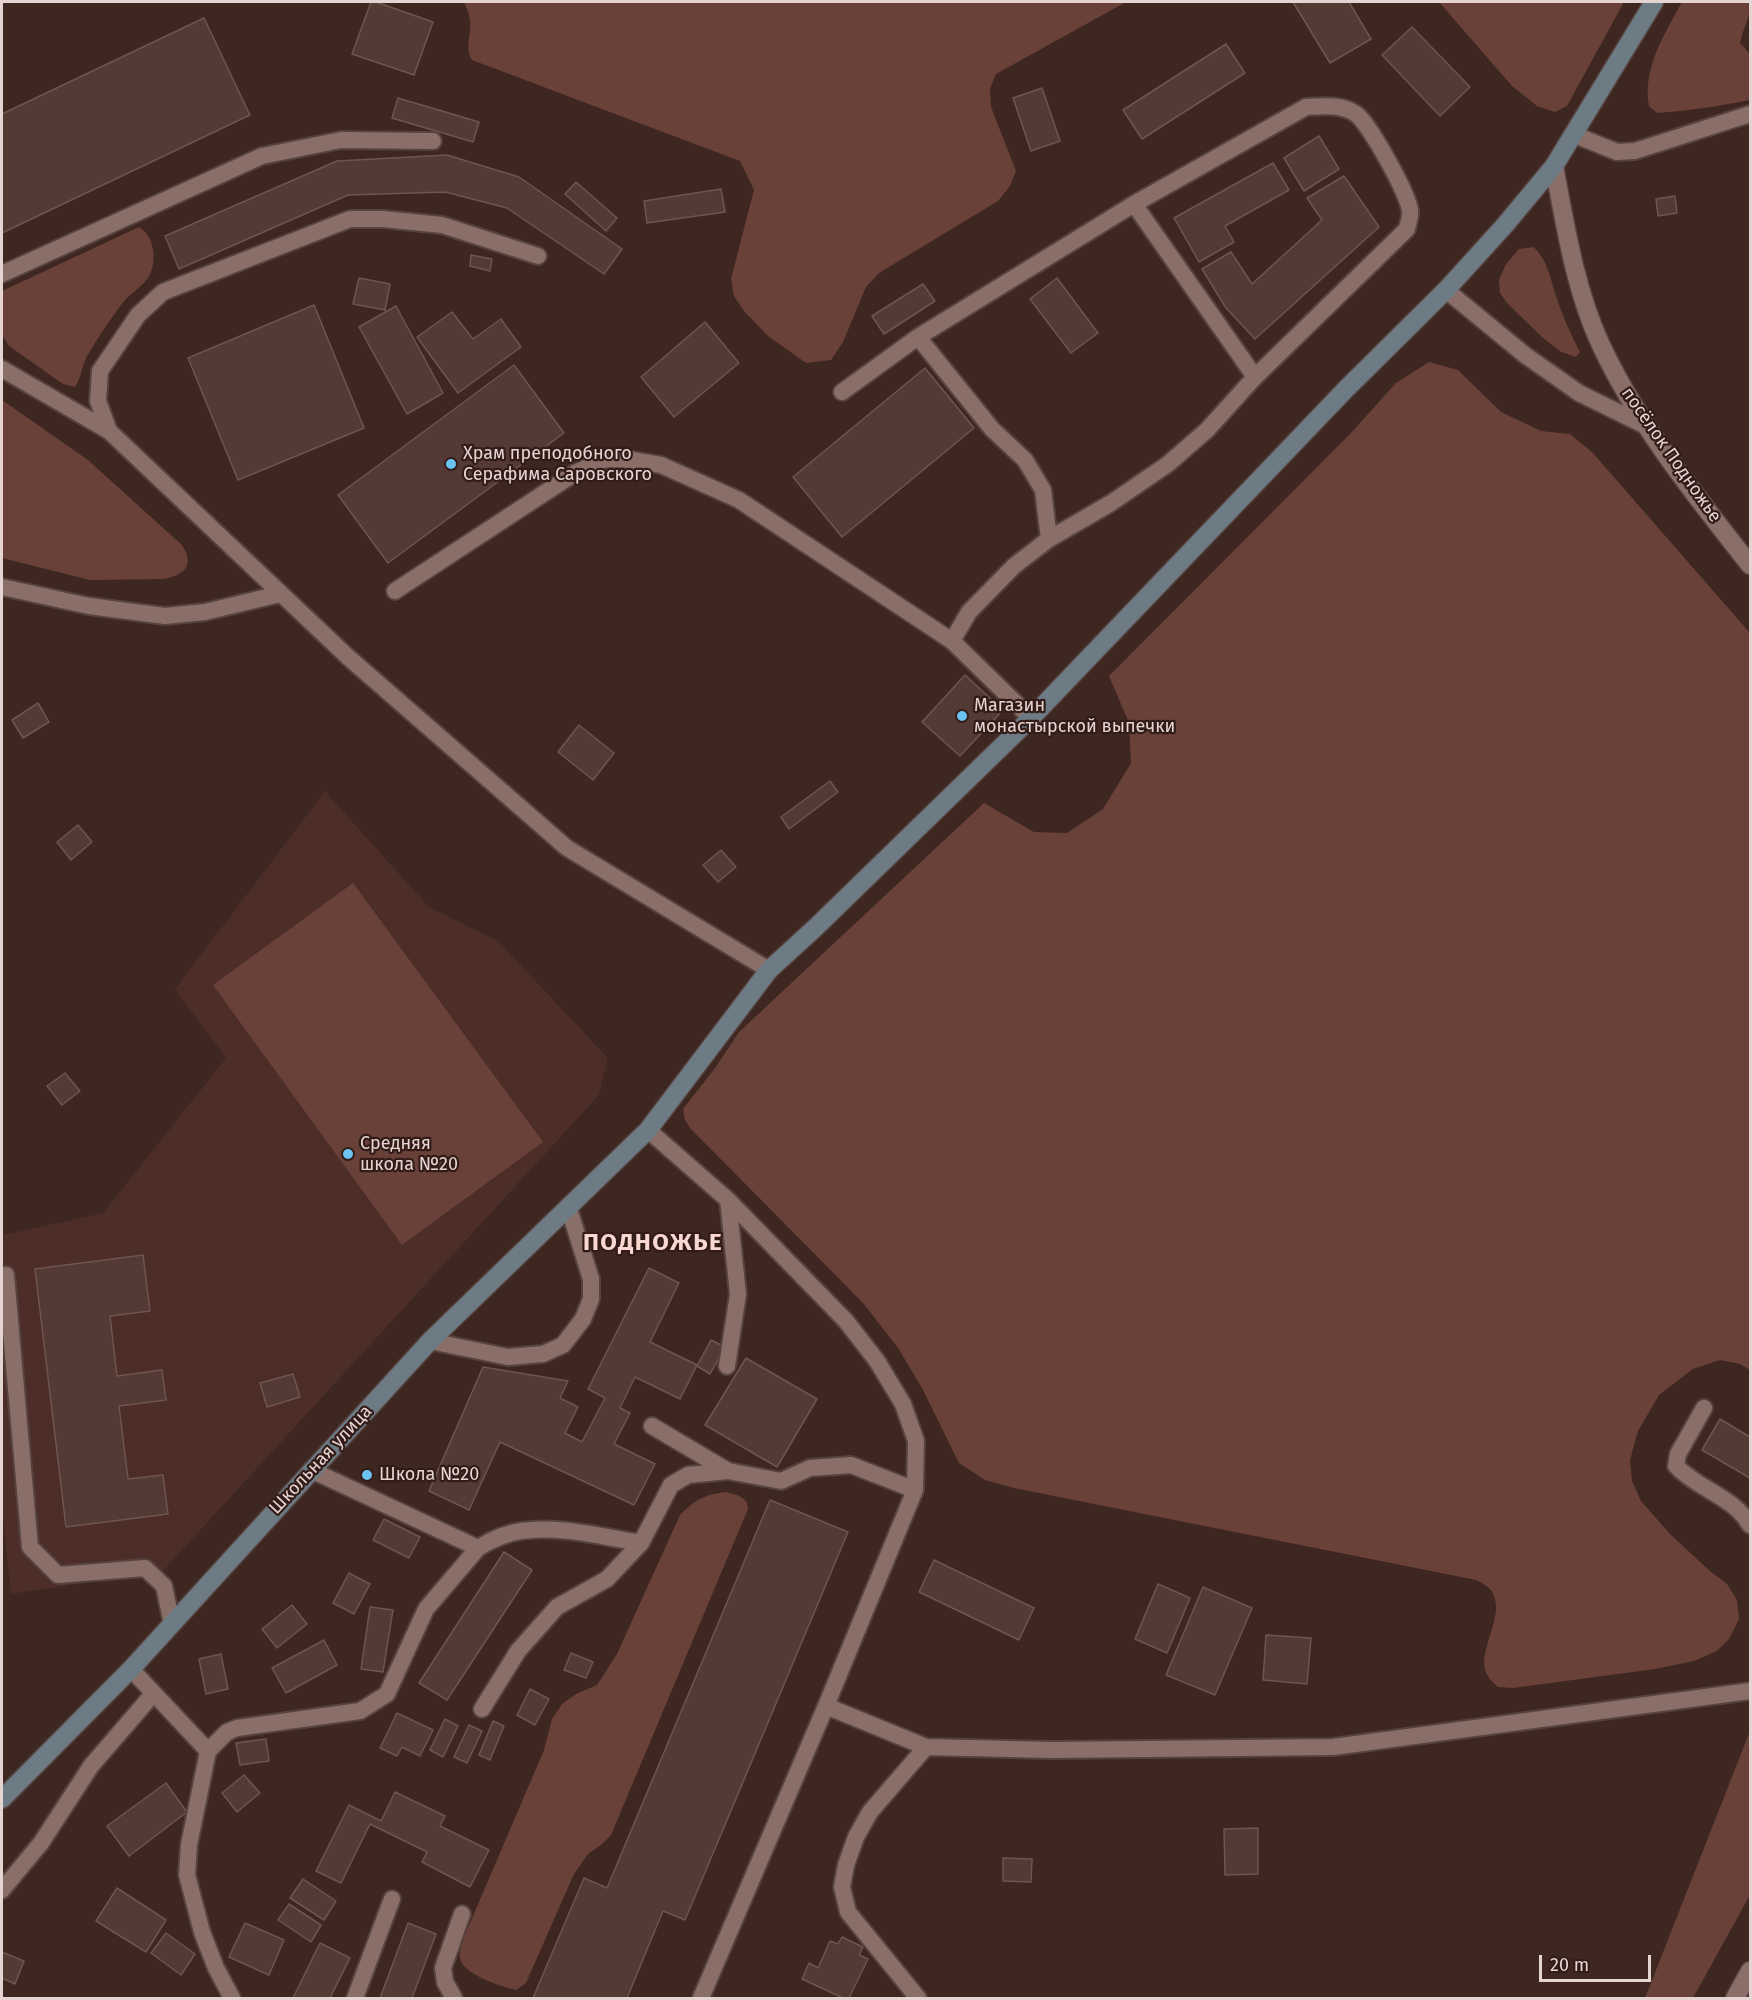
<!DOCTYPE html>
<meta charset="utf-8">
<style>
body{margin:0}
#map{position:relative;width:1752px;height:2000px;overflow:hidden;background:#3e2621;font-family:"Fira Sans",sans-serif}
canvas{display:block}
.frame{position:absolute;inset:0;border:3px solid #e5d5d2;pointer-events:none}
.scale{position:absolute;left:1539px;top:1955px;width:112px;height:27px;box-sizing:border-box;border:3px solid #e5d5d2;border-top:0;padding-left:8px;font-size:18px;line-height:21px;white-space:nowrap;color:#e5d5d2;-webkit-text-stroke:4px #331c18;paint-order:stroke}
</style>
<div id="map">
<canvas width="1752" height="2000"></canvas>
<div class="frame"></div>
<div class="scale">20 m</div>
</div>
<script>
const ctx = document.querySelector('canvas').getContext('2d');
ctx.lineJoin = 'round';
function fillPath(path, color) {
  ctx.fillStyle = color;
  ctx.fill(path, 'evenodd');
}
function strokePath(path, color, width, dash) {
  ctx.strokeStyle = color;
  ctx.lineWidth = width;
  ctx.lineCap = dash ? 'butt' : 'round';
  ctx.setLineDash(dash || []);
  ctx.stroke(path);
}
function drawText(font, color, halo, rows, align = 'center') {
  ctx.font = font + ' "Fira Sans",sans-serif';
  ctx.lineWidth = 4.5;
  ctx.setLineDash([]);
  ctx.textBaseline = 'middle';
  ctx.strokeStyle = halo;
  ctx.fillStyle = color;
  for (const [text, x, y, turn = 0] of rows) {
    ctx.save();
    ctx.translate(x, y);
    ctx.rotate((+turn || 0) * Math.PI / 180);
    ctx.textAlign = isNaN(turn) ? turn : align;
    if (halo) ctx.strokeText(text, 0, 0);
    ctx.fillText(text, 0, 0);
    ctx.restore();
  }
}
const built = new Path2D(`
 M325,791L429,907L498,941L608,1058L599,1095L163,1571L11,1594L2,1510V1235L103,1213L226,1058L175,989Z`);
const green = new Path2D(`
 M464,2H1126L996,74L990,89L991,107L1016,171L1010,186L998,201L879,273L866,287L843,342L831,360L806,363L768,336L744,311L734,296L731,279L754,190L740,161L472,60C464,47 472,35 470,21C470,15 466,7 464,2Z
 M1439,2H1624L1567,106L1555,112L1537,106L1512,86Z
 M1682,2H1750C1751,18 1743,27 1740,43L1750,54V100C1719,106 1689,111 1657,113L1649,106C1642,69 1665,33 1682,2Z
 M139,227C153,235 157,257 151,272C147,283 134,291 126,299C118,308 89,350 85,361C81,370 81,378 75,387L63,384L9,346L2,335V291Z
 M1533,247C1548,259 1551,282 1557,299C1563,317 1571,335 1580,352L1576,357L1561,352L1543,338L1507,303L1500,293L1499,280L1506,264L1519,249Z
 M1429,362L1458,370L1501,412L1541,431L1570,434L1592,452L1750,633V1370L1740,1364L1720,1360L1693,1369L1659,1395L1638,1431L1630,1460L1632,1481L1641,1501L1670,1534L1711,1572L1727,1584L1737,1600L1739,1619L1729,1639L1717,1651L1694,1661L1655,1669L1513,1688L1498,1687C1495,1684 1490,1680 1488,1676C1473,1652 1511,1612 1489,1588C1486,1585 1480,1582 1476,1580L1014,1488L985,1480L959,1463L922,1388L898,1348L863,1303L690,1128L685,1120L683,1109L715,1068L739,1032L984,803L1034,832L1067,833L1103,809L1131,763L1129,723L1109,676L1350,434L1396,383Z
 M2,400L88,460L182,545C195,565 185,575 164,579L90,580L2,558Z
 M353,883L543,1142L402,1245L213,985Z
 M726,1492C736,1495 748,1496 748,1509L611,1835L602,1844L588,1854L574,1874L526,1983L516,1990C502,1987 462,1974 460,1958C459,1954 461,1948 461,1944L544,1750L552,1719L562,1704L576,1694L597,1685L617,1654L680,1515C696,1499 703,1495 726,1492Z
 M1750,1731V1895L1693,1998H1645Z`);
const building = new Path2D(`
 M371,2H376L433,22L414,75L352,54Z
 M1293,2H1349L1371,39L1330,63Z
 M204,18L250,115L2,233V114Z
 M1412,27L1470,87L1440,116L1382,55Z
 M1226,44L1245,73L1142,139L1123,110Z
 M1042,88L1060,141L1031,151L1013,98Z
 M398,98L479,122L473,142L392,118Z
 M1319,136L1339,169L1304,191L1284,158Z
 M447,155L519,177L622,249L604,274L507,208L445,192L348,195L179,269L165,236L337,161Z
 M1273,163L1289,190L1225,226L1234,242L1199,262L1174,218Z
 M1344,176L1379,227L1255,339L1226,308L1202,269L1231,252L1252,284L1322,220L1307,198Z
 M576,182L617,218L606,231L565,194Z
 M721,189L725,212L647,223L644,201Z
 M1675,196L1677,213L1658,216L1656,199Z
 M471,255L492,259L490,271L470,266Z
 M359,278L390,284L385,310L353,304Z
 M1057,278L1098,333L1071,353L1030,299Z
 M923,284L935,301L884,334L872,316Z
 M314,305L364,428L238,480L188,358Z
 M396,306L443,393L407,414L359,327Z
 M452,312L473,339L501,319L521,347L458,393L417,337Z
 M705,322L739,363L674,417L641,377Z
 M514,365L564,433L388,563L338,495Z
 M925,368L974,428L842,537L793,477Z
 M965,675L1003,710L960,756L922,722Z
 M38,703L49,722L23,738L12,720Z
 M579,725L614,753L593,780L558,752Z
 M830,781L838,792L789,829L781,817Z
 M78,825L92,842L71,860L57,842Z
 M721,850L736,867L718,882L703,865Z
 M65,1073L80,1091L62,1105L47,1086Z
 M143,1255L150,1311L110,1316L117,1376L162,1370L166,1400L119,1406L128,1479L163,1475L168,1514L66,1527L35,1269Z
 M649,1268L679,1283L650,1342L697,1365L680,1399L635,1377L620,1408L630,1413L614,1444L655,1464L634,1505L500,1442L469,1510L429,1491L483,1367L568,1381L560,1398L578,1407L565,1433L582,1442L605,1398L588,1389Z
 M711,1340L725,1347L710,1374L697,1366Z
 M746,1358L817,1399L777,1467L705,1425Z
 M293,1374L300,1397L267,1407L260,1383Z
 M1720,1419L1750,1437V1478L1702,1450Z
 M770,1500L848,1532L685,1920L663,1911L627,1998H533L584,1878L607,1888Z
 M384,1519L420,1537L409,1558L373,1540Z
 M504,1552L532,1570L447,1700L419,1683Z
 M934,1560L1034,1608L1019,1640L919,1592Z
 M349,1573L370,1584L354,1614L333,1603Z
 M1158,1584L1190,1598L1167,1653L1135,1639Z
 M1203,1587L1252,1608L1215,1695L1166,1675Z
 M292,1605L307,1624L277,1648L262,1629Z
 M370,1607L393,1610L383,1672L361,1669Z
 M1266,1635L1311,1638L1307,1684L1263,1680Z
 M324,1640L337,1665L286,1693L272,1668Z
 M571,1653L593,1662L586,1678L564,1670Z
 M221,1654L228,1689L206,1694L199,1659Z
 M530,1689L549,1699L535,1725L517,1715Z
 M397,1713L433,1730L420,1756L402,1747L397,1756L380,1748Z
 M445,1719L458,1726L443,1757L430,1750Z
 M493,1721L504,1726L490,1760L479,1755Z
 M469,1725L482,1731L467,1763L454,1757Z
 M266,1739L269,1761L240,1765L236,1743Z
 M244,1775L260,1793L237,1812L222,1793Z
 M166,1783L187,1812L129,1856L107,1826Z
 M395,1792L445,1816L440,1826L489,1850L470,1887L422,1862L427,1852L370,1824L341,1883L316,1871L349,1805L381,1821Z
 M1258,1828V1874L1225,1875L1224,1829Z
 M1003,1858L1032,1859L1031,1882L1003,1881Z
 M303,1879L336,1901L324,1920L290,1898Z
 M117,1888L166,1920L146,1952L96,1921Z
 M289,1904L321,1925L311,1942L278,1920Z
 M245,1923L284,1940L269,1975L229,1957Z
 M408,1923L436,1934L412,1998H380Z
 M166,1933L195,1954L181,1975L151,1953Z
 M842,1937L863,1947L859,1955L868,1959L849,1998H843L802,1979L809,1963L818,1968L830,1941L838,1944Z
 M320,1943L350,1958L330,1998H293Z
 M2,1952L24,1961L15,1984L2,1978Z`);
const service = new Path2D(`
 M1575,135L1617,152L1635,151L1750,114
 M1134,204L1255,377
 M2,274L262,156L341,140L433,141
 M1446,290L1525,355L1579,393L1646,426
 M918,337L992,429L1025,460L1043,490L1049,539
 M2,369L109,431L348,657L567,848L769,970
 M842,392L918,337L1134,204L1306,107C1323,106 1342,104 1356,114C1369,123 1409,195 1410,211C1411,216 1408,223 1407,229L1255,377L1207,430L1168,464L1111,503L1049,539L1014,566L969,612L952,641
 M109,431L98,401L100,371L138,315L163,292L350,219H383L442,225L538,256
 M2,587L89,606L165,616L205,612L280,594
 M395,591L575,473L605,459L632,460L661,465L739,500L952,641L1031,718
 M648,1130L728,1200L846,1321L877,1361L903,1404L916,1441L915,1490L826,1706L926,1747L1052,1750L1333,1747L1750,1691
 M6,1275L30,1547L58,1575L145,1568L164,1586L172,1624
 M430,1341L508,1357L543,1354L563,1345L583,1319L591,1299V1279L569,1209
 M727,1366L738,1294L728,1200
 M1704,1408L1678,1454L1676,1466C1699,1490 1733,1496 1750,1525
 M652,1426L728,1471
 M311,1470L478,1548C491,1540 506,1533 521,1531C558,1525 603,1537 641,1543L671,1485L688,1475L728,1471L781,1481L810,1468L851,1465L915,1490
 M131,1669L208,1751L189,1845L187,1875L202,1932L216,1968L232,1998
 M482,1709L518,1651L557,1607L607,1579L641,1543
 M208,1751L227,1732L237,1728L360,1711L387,1694L426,1609L478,1548
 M2,1890L41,1843L91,1766L153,1694
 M355,1998L392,1899
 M454,1998L445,1982L443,1968L462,1914
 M701,1998L826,1706
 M918,1998L848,1912L842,1887L846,1865L856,1837L870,1812L926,1747`);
const minor = new Path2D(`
 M1554,166C1565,224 1575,289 1600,343C1638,425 1695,495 1750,565
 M1735,1998L1750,1971`);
const secondary = new Path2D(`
 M2,1799L131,1669L430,1341L648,1130L769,970L815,928L1031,718L1346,389L1446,290L1505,225L1554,166L1654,2`);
const markers = [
 [451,464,6,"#6ac3f1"],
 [962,716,6,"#6ac3f1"],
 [348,1154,6,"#6ac3f1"],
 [367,1475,6,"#6ac3f1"]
];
const poiNames = [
 ["Храм преподобного",463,454],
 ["Серафима Саровского",463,475],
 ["Магазин",974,706],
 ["монастырской выпечки",974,727],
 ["Средняя",360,1144],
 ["школа №20",360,1165],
 ["Школа №20",379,1475]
];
const streetNames = [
 ["посёлок Подножье",1671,455,55],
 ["Школьная улица",321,1460,-47]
];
const districtNames = [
 ["ПОДНОЖЬЕ",653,1243]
];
fillPath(built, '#4c2d27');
fillPath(green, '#694139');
fillPath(building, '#533a35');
strokePath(building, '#70554f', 1.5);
strokePath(service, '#56423e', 20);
strokePath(minor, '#56423e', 21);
strokePath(secondary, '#56423e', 21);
strokePath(service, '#8a6e68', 16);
strokePath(minor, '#8a6e68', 18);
strokePath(secondary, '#6d7b85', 18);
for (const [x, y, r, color] of markers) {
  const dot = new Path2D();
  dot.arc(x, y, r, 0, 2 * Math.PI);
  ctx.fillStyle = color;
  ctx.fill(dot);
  strokePath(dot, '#331c18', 2);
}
drawText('18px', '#e5d5d2', '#331c18', poiNames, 'left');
drawText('18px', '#e5d5d2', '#331c18', streetNames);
ctx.letterSpacing = '1.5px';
drawText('bold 24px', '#f9d8d1', '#331c18', districtNames);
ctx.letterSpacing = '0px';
</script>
